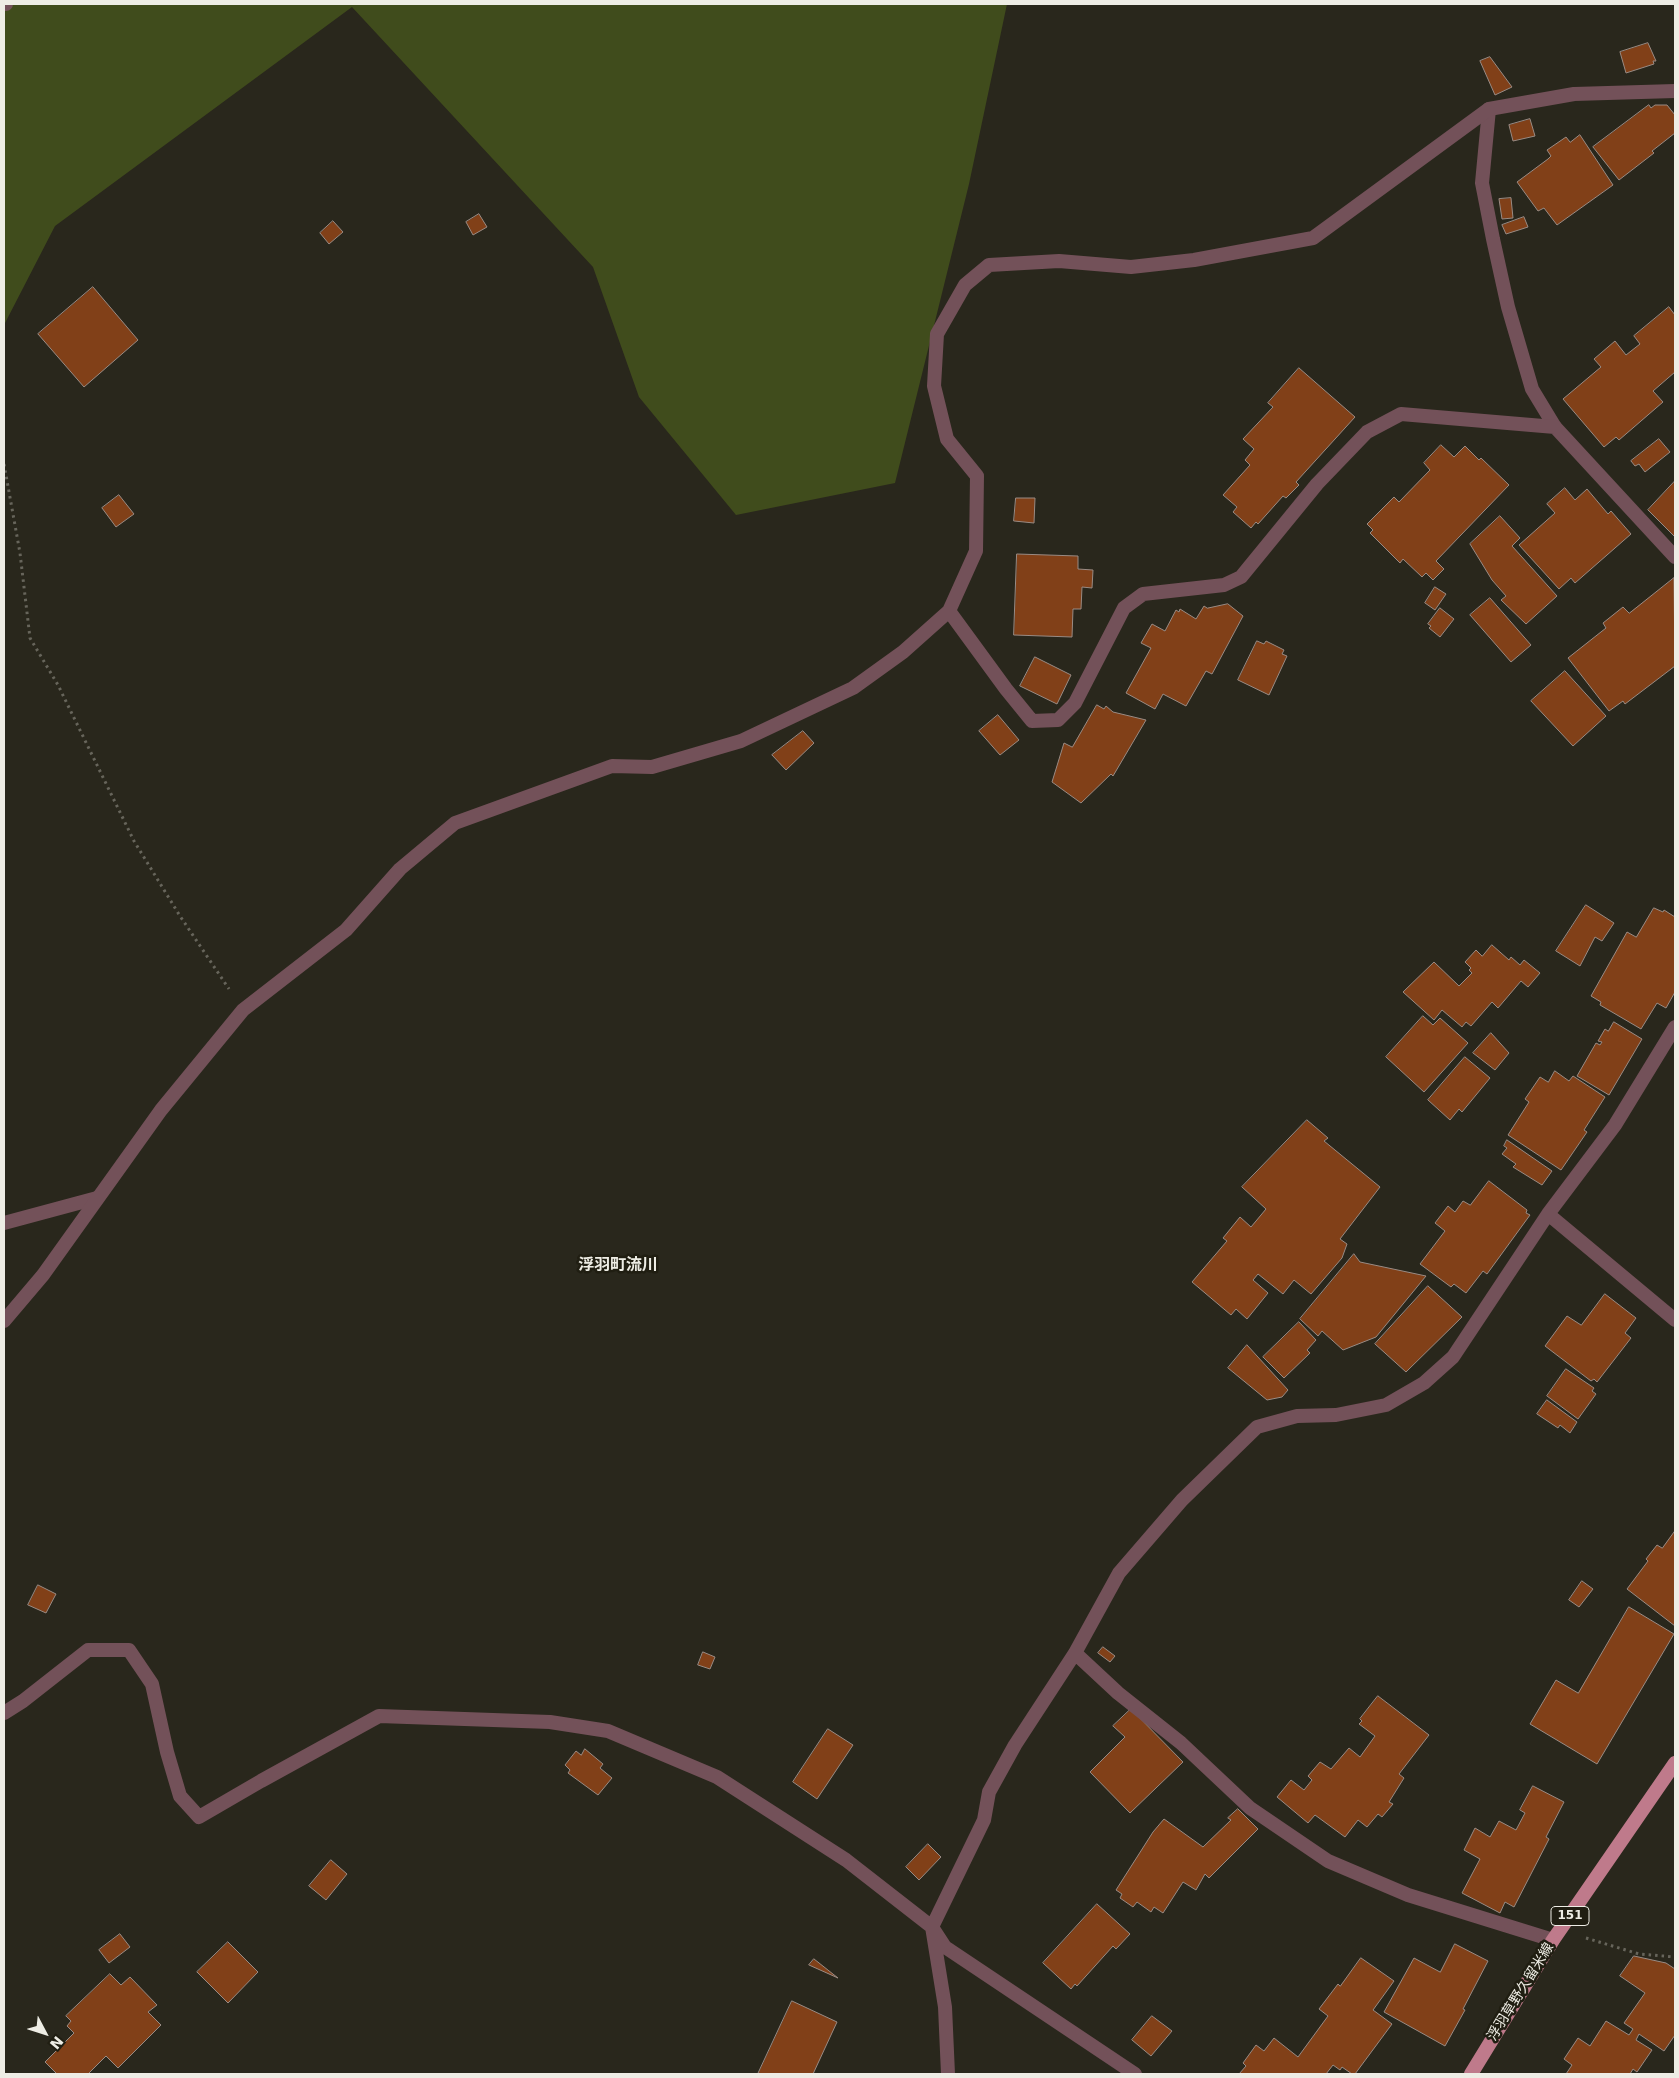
<!DOCTYPE html>
<meta charset="utf-8">
<style>
body{margin:0}
#map{position:relative;width:1679px;height:2078px;overflow:hidden;background:#29271c;font-family:"DejaVu Sans",sans-serif}
canvas{display:block}
.frame{position:absolute;inset:0;border:5px solid #eeede5;pointer-events:none}
.north{position:absolute;left:20px;top:2008px;width:50px;height:50px;-webkit-text-stroke:4px #201e12;paint-order:stroke;rotate:130deg;font-size:14px;font-weight:700;line-height:20px;text-align:center;color:#eeede5}
.north::after{content:'';display:block;margin:auto;width:18px;height:22px;background:#eeede5;clip-path:polygon(50% 0,100% 100%,50% 72%,0 100%)}
</style>
<div id="map">
<canvas width="1679" height="2078"></canvas>
<div class="frame"></div>
<div class="north">N</div>
</div>
<script>
const ctx = document.querySelector('canvas').getContext('2d');
ctx.lineJoin = 'round';
function fillPath(path, color) {
  ctx.fillStyle = color;
  ctx.fill(path, 'evenodd');
}
function strokePath(path, color, width, dash) {
  ctx.strokeStyle = color;
  ctx.lineWidth = width;
  ctx.lineCap = dash ? 'butt' : 'round';
  ctx.setLineDash(dash || []);
  ctx.stroke(path);
}
function drawText(font, color, halo, rows, align = 'center') {
  ctx.font = font + ' "DejaVu Sans","Noto Sans JP",sans-serif';
  ctx.lineWidth = 5;
  ctx.setLineDash([]);
  ctx.textBaseline = 'middle';
  ctx.strokeStyle = halo;
  ctx.fillStyle = color;
  for (const [text, x, y, turn = 0] of rows) {
    ctx.save();
    ctx.translate(x, y);
    ctx.rotate((+turn || 0) * Math.PI / 180);
    ctx.textAlign = isNaN(turn) ? turn : align;
    if (halo) ctx.strokeText(text, 0, 0);
    ctx.fillText(text, 0, 0);
    ctx.restore();
  }
}
const green = new Path2D(`
 M4,4H1007L969,184L895,483L736,515L639,397L593,267L352,7L55,226L4,325Z`);
const building = new Path2D(`
 M1648,43L1656,61H1653L1654,64L1626,73L1620,52Z
 M1490,57L1512,87L1495,95L1480,61Z
 M1649,105L1651,108L1655,105H1667L1675,115V133L1652,151L1654,153L1619,180L1593,147Z
 M1530,119L1535,136L1513,141L1509,125Z
 M1580,135L1613,185L1557,225L1544,208L1538,211L1517,182L1548,159L1551,156L1547,150L1566,137L1570,142Z
 M1511,198L1513,218L1502,219L1499,199Z
 M479,214L487,227L473,235L466,222Z
 M1524,217L1528,227L1506,234L1502,225Z
 M333,221L343,232L329,244L320,233Z
 M93,287L138,340L84,387L38,334Z
 M1669,307L1675,315V372L1653,391L1663,402L1619,440L1616,437L1604,447L1563,399L1601,367L1594,359L1615,341L1626,355L1640,344L1634,336Z
 M1299,368L1355,417L1296,482L1299,485L1286,498L1283,496L1258,524L1256,522L1251,528L1233,512L1237,507L1223,495L1250,465L1245,460L1254,449L1243,439L1273,407L1268,403Z
 M1659,439L1670,452L1645,472L1639,464L1635,466L1631,461Z
 M1441,445L1454,457L1465,446L1479,460L1481,458L1509,485L1436,561L1444,569L1433,580L1426,573L1422,577L1403,559L1400,563L1370,533L1373,530L1367,524L1394,497L1399,502L1430,470L1424,463Z
 M1675,481V537L1648,510Z
 M1565,488L1575,500L1587,489L1608,514L1611,511L1631,534L1575,583L1571,578L1559,589L1519,545L1555,513L1547,504Z
 M119,495L134,514L116,527L102,508Z
 M1016,498H1035L1034,523L1014,521Z
 M1500,516L1520,538L1512,546L1557,596L1526,624L1501,600L1506,596L1492,580L1470,544Z
 M1017,554L1078,556V569L1093,570L1092,588L1082,587L1081,609H1073L1072,637L1014,635Z
 M1674,578L1675,666L1625,704L1623,701L1609,711L1568,658L1606,628L1603,623L1623,607L1629,613Z
 M1435,587L1446,594L1435,610L1425,603Z
 M1490,598L1531,645L1511,662L1470,615Z
 M1228,604L1243,616L1212,674L1206,671L1186,706L1163,694L1155,709L1126,693L1151,648L1141,643L1152,624L1165,631L1176,610L1179,612L1180,609L1196,619L1204,606L1207,608Z
 M1440,608L1454,619L1440,637L1429,628L1431,626L1428,624Z
 M1257,641L1264,644L1266,641L1284,650L1282,654L1287,656L1269,695L1238,680Z
 M1035,657L1071,675L1057,704L1020,686Z
 M1565,671L1606,716L1573,746L1531,701Z
 M1097,705L1104,709L1106,706L1113,712L1146,720L1113,776L1111,774L1081,803L1052,782L1064,743L1072,747Z
 M998,715L1019,740L1000,755L979,731Z
 M803,731L814,743L786,770L772,755Z
 M1586,905L1614,923L1602,941L1595,937L1580,966L1556,951Z
 M1654,908L1663,912L1664,910L1675,917V992L1666,1008L1657,1003L1641,1029L1600,1005L1601,1002L1591,996L1627,932L1636,937Z
 M1492,945L1509,960L1511,957L1520,965L1524,960L1540,973L1528,987L1521,981L1498,1008L1492,1002L1471,1026L1466,1022L1462,1027L1442,1010L1434,1020L1403,992L1434,962L1459,986L1472,973L1469,970L1471,968L1465,962L1476,950L1482,956Z
 M1423,1016L1433,1025L1440,1018L1468,1043L1424,1092L1386,1057Z
 M1614,1022L1642,1039L1609,1095L1577,1076L1596,1043L1600,1045L1602,1042L1598,1041L1605,1029L1608,1031Z
 M1491,1033L1509,1053L1495,1070L1473,1053Z
 M1465,1057L1490,1078L1462,1112L1459,1109L1450,1120L1428,1100Z
 M1555,1071L1569,1081L1573,1076L1605,1097L1584,1130L1587,1132L1561,1170L1508,1135L1529,1102L1525,1099L1540,1077L1548,1082Z
 M1307,1120L1328,1138L1324,1141L1380,1187L1340,1239L1347,1244L1342,1258L1311,1294L1294,1280L1283,1294L1258,1274L1253,1280L1268,1293L1247,1319L1236,1309L1231,1315L1192,1282L1227,1241L1223,1238L1240,1217L1251,1227L1266,1209L1242,1187Z
 M1507,1140L1552,1171L1542,1185L1513,1167L1516,1164L1502,1154L1507,1148L1504,1146Z
 M1489,1181L1527,1210L1526,1213L1530,1215L1487,1274L1483,1271L1466,1293L1454,1284L1451,1287L1420,1264L1445,1231L1435,1223L1448,1206L1455,1212L1463,1201L1470,1205Z
 M1354,1254L1360,1262L1426,1276L1376,1337L1343,1350L1322,1331L1318,1336L1300,1319Z
 M1428,1286L1462,1317L1406,1372L1375,1344Z
 M1605,1294L1636,1318L1625,1333L1631,1338L1597,1382L1594,1379L1591,1381L1545,1346L1567,1316L1581,1325Z
 M1299,1322L1316,1340L1307,1350L1310,1353L1284,1378L1263,1357Z
 M1247,1345L1288,1390L1282,1397L1267,1400L1228,1368Z
 M1566,1369L1594,1388L1592,1391L1596,1394L1578,1419L1547,1396Z
 M1547,1400L1577,1422L1570,1433L1560,1425L1558,1428L1537,1414Z
 M1675,1531V1626L1627,1589L1648,1561L1646,1559L1657,1545L1662,1548Z
 M1582,1581L1593,1589L1579,1607L1569,1600Z
 M38,1585L56,1594L46,1613L28,1605Z
 M1629,1607L1674,1634L1597,1764L1530,1724L1556,1680L1578,1693Z
 M1103,1647L1115,1656L1110,1662L1098,1653Z
 M703,1652L715,1657L710,1669L698,1665Z
 M1378,1696L1429,1735L1399,1774L1404,1778L1389,1802L1393,1804L1382,1817L1378,1814L1367,1827L1358,1820L1345,1837L1315,1815L1308,1823L1277,1797L1291,1780L1304,1790L1312,1780L1308,1776L1320,1762L1331,1769L1349,1748L1360,1757L1375,1736L1359,1724L1362,1721L1360,1719Z
 M1131,1709L1183,1762L1130,1813L1090,1772L1125,1737L1113,1726Z
 M828,1729L853,1745L817,1799L793,1782Z
 M585,1749L603,1764L600,1768L612,1778L598,1795L568,1773L570,1770L565,1765L576,1751L581,1755Z
 M1533,1786L1564,1802L1546,1837L1549,1839L1514,1907L1505,1902L1500,1913L1462,1893L1480,1859L1464,1850L1475,1828L1490,1837L1499,1821L1516,1830L1525,1813L1520,1810Z
 M1238,1809L1258,1829L1209,1878L1205,1874L1196,1890L1183,1882L1163,1913L1154,1907L1151,1912L1137,1902L1133,1907L1120,1898L1122,1894L1116,1890L1153,1832L1164,1819L1203,1847L1231,1820L1228,1818Z
 M928,1844L941,1857L919,1880L906,1867Z
 M331,1860L347,1874L326,1900L309,1886Z
 M1097,1904L1130,1934L1116,1949L1113,1946L1077,1986L1075,1984L1071,1989L1043,1963Z
 M120,1934L130,1947L109,1963L99,1950Z
 M228,1942L258,1972L228,2003L197,1972Z
 M1455,1944L1488,1961L1463,2009L1465,2010L1445,2046L1384,2012L1414,1958L1440,1972Z
 M1634,1956L1666,1963L1675,1969V2035L1664,2051L1639,2034L1636,2040L1652,2050L1637,2072L1633,2069L1630,2074H1566L1572,2065L1564,2059L1578,2038L1590,2046L1606,2021L1629,2035L1633,2029L1624,2023L1645,1993L1620,1976Z
 M1361,1958L1394,1981L1373,2010L1392,2024L1355,2074H1352L1342,2067L1340,2070L1333,2065L1326,2074H1239L1246,2066L1243,2063L1256,2045L1264,2051L1274,2038L1298,2057L1328,2016L1319,2009L1338,1984L1340,1986Z
 M814,1959L838,1978L809,1965Z
 M110,1974L121,1985L130,1977L157,2005L148,2012L161,2025L118,2068L106,2056L88,2074H57L45,2062L74,2033L67,2026L71,2021L66,2016Z
 M792,2001L837,2022L813,2074H758Z
 M1152,2016L1172,2031L1151,2056L1132,2040Z`);
const path = new Path2D(`
 M4,464L20,553L30,638L58,685L134,841L180,916L229,989
 M1586,1938L1639,1954L1675,1957`);
const service = new Path2D(`
 M1489,109L1482,183L1493,239L1508,307L1532,389L1555,427
 M4,1223L97,1198`);
const minor = new Path2D(`
 M4,4H6
 M949,611L1006,689L1032,721L1058,720L1075,703L1124,608L1143,594L1224,585L1241,577L1317,484L1367,432L1401,414L1555,427L1675,557
 M1548,1214L1675,1320
 M4,1321L43,1275L161,1110L243,1010L346,930L400,869L455,823L612,766L652,767L741,741L853,688L903,652L949,611L976,551L977,476L947,439L934,386L937,334L965,285L989,265L1059,261L1131,267L1194,260L1313,238L1489,109L1574,94L1675,91
 M1075,1653L1118,1693L1181,1743L1250,1808L1328,1861L1408,1895L1553,1940
 M4,1713L23,1701L88,1650H129L152,1684L167,1752L180,1796L199,1817L261,1781L379,1716L550,1722L608,1731L717,1777L846,1860L932,1927L945,1947L1135,2074
 M948,2074L945,2007L932,1927L984,1820L989,1792L1015,1745L1075,1653L1119,1573L1182,1500L1257,1427L1297,1416L1336,1415L1386,1405L1424,1383L1453,1357L1548,1214L1615,1125L1675,1027`);
const primary = new Path2D(`
 M1471,2074L1553,1940L1675,1763`);
const shields = [
 [1570,1916,38]
];
const shieldNames = [
 ["151",1570,1916]
];
const streetNames = [
 ["浮羽草野久留米線",1521,1992,-58]
];
const quarterNames = [
 ["浮羽町流川",618,1266]
];
fillPath(green, '#404c1c');
fillPath(building, '#814018');
strokePath(building, '#998b84', 1);
strokePath(path, '#67655b', 3, [2.5, 4]);
strokePath(service, '#735159', 14);
strokePath(minor, '#735159', 14);
strokePath(primary, '#bf7a8b', 14);
for (const [x, y, w] of shields) {
  const box = new Path2D();
  box.roundRect(x - w / 2, y - 9.5, w, 19, 4);
  ctx.fillStyle = '#201e12';
  ctx.fill(box);
  strokePath(box, '#eeede5', 1);
}
drawText('bold 12px', '#eeede5', null, shieldNames);
drawText('14px', '#eeede5', '#201e12', streetNames);
drawText('bold 16px', '#eeede5', '#201e12', quarterNames);
</script>
